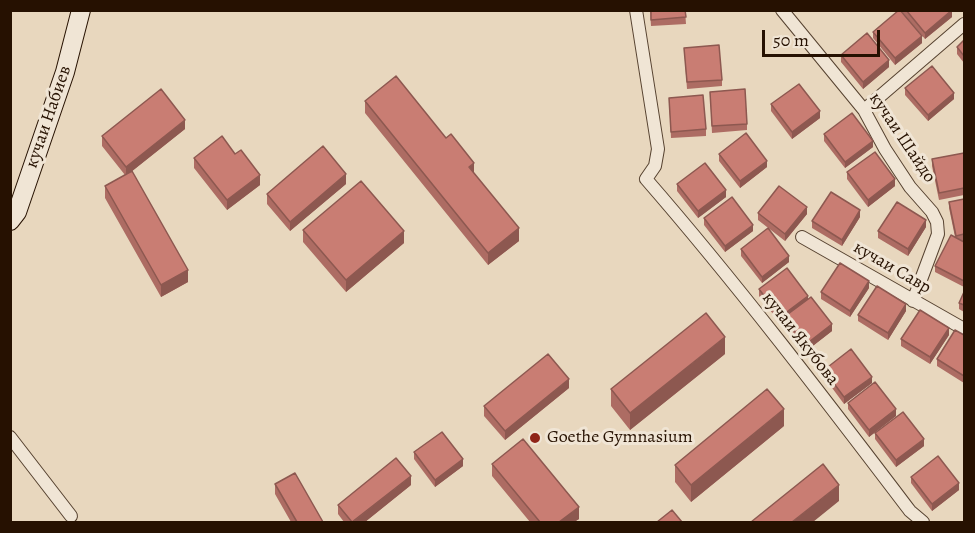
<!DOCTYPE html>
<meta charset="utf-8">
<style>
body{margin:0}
#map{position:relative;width:975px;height:533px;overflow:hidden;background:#e8d7be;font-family:Alegreya,serif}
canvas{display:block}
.frame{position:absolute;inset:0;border:12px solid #261101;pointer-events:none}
.scale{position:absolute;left:762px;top:30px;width:118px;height:27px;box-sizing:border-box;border:3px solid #261101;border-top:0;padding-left:8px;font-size:18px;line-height:21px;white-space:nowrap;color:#261101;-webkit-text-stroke:4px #f0e5d5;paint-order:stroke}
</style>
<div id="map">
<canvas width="975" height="533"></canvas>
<div class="frame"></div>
<div class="scale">50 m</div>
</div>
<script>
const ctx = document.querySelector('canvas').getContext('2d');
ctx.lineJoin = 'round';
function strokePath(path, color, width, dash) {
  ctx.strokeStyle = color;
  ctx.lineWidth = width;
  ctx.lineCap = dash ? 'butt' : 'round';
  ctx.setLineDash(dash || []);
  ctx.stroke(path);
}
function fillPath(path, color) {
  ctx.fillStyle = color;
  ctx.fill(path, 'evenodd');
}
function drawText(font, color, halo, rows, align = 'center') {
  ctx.font = font + ' Alegreya,serif';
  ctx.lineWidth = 6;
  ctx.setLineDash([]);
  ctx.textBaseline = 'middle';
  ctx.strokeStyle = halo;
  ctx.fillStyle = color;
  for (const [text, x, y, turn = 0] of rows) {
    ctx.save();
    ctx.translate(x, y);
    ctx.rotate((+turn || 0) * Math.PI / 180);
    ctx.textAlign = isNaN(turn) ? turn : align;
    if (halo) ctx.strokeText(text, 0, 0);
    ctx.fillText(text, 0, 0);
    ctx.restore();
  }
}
const street = new Path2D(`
 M636,10L658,149L655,166L646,179C739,286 824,398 910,511L923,522
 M782,10L864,110L885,149L910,187L932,212L937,222L938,234L913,301
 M864,110L964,24
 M802,237L964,329
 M10,437L71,516`);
const secondary = new Path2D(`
 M10,221L17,212L65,72L81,10`);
const wall = new Path2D(`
 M650,10H685L686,24L651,26Z
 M903,10H952V17L925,39L903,13Z
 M873,32L922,43L895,65L873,38Z
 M964,40V63L957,54V47Z
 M684,48L722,80V86L687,89Z
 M841,55L889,67L863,89L841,62Z
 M905,88L954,99L928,121L905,95Z
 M710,92L747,124V130L712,133Z
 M669,98L706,129V136L671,138Z
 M365,101L474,173L519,241L488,265L365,113Z
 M771,104L820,118L792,139L771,111Z
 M185,129L132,171L188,282L161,297L105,198V186L125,175L102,146V136Z
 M824,134L873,147L845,168L824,141Z
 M964,153V195L939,200L932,166V159Z
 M719,154L767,167L740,188L719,161Z
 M194,158L260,185L227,210L194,168Z
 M847,172L895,186L868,207L847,179Z
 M346,184L290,231L267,204V194Z
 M677,184L726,197L698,218L677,191Z
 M964,199V241H963L964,242V287L935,272V266L955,237L949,208V202Z
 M758,213L807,214L785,241L758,220Z
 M860,217L842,246L812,228V221Z
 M704,218L753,231L725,252L704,225Z
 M926,227L908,256L878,238V231Z
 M303,230L404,243L346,292L303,242Z
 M741,249L789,262L762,283L741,256Z
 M869,288L850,317L821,299V292Z
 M759,289L808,299L832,331L805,352L784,324V321L780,323L759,296Z
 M964,292V312L959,309V303Z
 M906,311L888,340L858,321V315Z
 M949,335L930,364L901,346V339Z
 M964,335V383L937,366V359Z
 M725,354L630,430L611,406V389Z
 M824,370L872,383L844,404L824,377Z
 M569,388L505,440L484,416V406Z
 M848,403L896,416L869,437L848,409Z
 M784,426L691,502L675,482V465Z
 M875,433L924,446L896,467L875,439Z
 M414,452L463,466L435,487L414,459Z
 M492,464L579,519L574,522H530L492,476Z
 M911,477L959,490L932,511L911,483Z
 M275,484L323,522H291L275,494Z
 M411,485L365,522H344L338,514V505Z`);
const shadedWall = new Path2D(`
 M952,10V17L925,39V33Z
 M922,36V43L895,65V58Z
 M889,60V67L863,89V82Z
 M954,93V99L928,121V115Z
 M820,111V118L792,139V132Z
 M185,120V129L126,176V167Z
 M873,141V147L845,168V162Z
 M767,161V167L740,188V181Z
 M474,163V175L469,167Z
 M346,174V184L290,231V222Z
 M260,175V185L227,210V200Z
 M895,179V186L868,207V200Z
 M726,190V197L698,218V211Z
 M807,207V214L785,241V234Z
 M860,210V217L842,246V240Z
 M926,220V227L908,256V249Z
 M753,225V231L725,252V246Z
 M519,228V241L488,265V253Z
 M404,231V243L346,292V280Z
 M789,256V262L762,283V277Z
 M188,270V282L161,297V285Z
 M869,281V288L850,317V311Z
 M808,296V302L784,317V321L780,323V317Z
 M906,304V311L888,340V333Z
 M832,324V331L805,352V345Z
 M949,328V335L930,364V357Z
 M725,337V354L630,430V413Z
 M872,377V383L844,404V397Z
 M569,379V388L505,440V431Z
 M784,409V426L691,502V485Z
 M896,409V416L869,437V430Z
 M924,439V446L896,467V460Z
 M463,459V466L435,487V480Z
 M411,476V485L365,522H353Z
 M959,483V490L932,511V504Z
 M839,485V501L813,522H792Z
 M579,507V519L574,522H559Z`);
const building = new Path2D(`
 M651,10H685L686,17L651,20Z
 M899,10H900L922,36L895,58L873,32Z
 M906,10H952L925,33Z
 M867,33L889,60L863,82L841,55Z
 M964,40V56L957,47Z
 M719,45L722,80L687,82L684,48Z
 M932,66L954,93L928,115L905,88Z
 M396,76L446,138L451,134L474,163L469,167L519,228L488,253L365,101Z
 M799,84L820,111L792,132L771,104Z
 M161,89L185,120L126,167L102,136Z
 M745,89L747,124L712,126L710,92Z
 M703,95L706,129L671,132L669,98Z
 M852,113L873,141L845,162L824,134Z
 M746,133L767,161L740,181L719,154Z
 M222,136L235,154L241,150L260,175L227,200L194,158Z
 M323,146L346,174L290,222L267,194Z
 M875,152L895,179L868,200L847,172Z
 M964,153V188L939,193L932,159Z
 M705,163L726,190L698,211L677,184Z
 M132,171L188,270L161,285L105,186Z
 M361,181L404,231L346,280L303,230Z
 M779,186L807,207L785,234L758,213Z
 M831,192L860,210L842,240L812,221Z
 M732,197L753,225L725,246L704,218Z
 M964,199V234L956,236L949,202Z
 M897,202L926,220L908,249L878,231Z
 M768,228L789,256L762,277L741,249Z
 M951,235L964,242V281L935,266Z
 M840,263L869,281L850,311L821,292Z
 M787,268L808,296L780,317L759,289Z
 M877,286L906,304L888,333L858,315Z
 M964,292V305L959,303Z
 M811,297L832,324L805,345L784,317Z
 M920,310L949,328L930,357L901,339Z
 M706,313L725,337L630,413L611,389Z
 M955,330L964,335V376L937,359Z
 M851,349L872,377L844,397L824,370Z
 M548,354L569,379L505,431L484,406Z
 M875,382L896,409L869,430L848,403Z
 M767,389L784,409L691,485L675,465Z
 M903,412L924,439L896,460L875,433Z
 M442,432L463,459L435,480L414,452Z
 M523,439L579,507L559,522H540L492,464Z
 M938,456L959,483L932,504L911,477Z
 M396,458L411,476L352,522L338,505Z
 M823,464L839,485L792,522H751Z
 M295,473L323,522H297L275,484Z
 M672,510L682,522H657Z`);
const markers = [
 [535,438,6,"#8f2418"]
];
const streetNames = [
 ["кучаи Набиев",49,117,-71],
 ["кучаи Шайдо",902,138,56],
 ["кучаи Савр",892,268,30],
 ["кучаи Якубова",800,339,52]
];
const poiNames = [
 ["Goethe Gymnasium",547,438]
];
strokePath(street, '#564230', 14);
strokePath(secondary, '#261101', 20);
strokePath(street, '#f0e5d5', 12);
strokePath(secondary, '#f0e5d5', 18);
fillPath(wall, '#ad6c63');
fillPath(shadedWall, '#8d5850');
fillPath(building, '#c97d73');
strokePath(building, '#8d5850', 1.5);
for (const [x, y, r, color] of markers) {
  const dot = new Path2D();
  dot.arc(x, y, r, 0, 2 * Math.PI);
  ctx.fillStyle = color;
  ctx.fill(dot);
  strokePath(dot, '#f0e5d5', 2);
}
drawText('18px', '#261101', '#f0e5d5', streetNames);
drawText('18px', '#261101', '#f0e5d5', poiNames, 'left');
</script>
